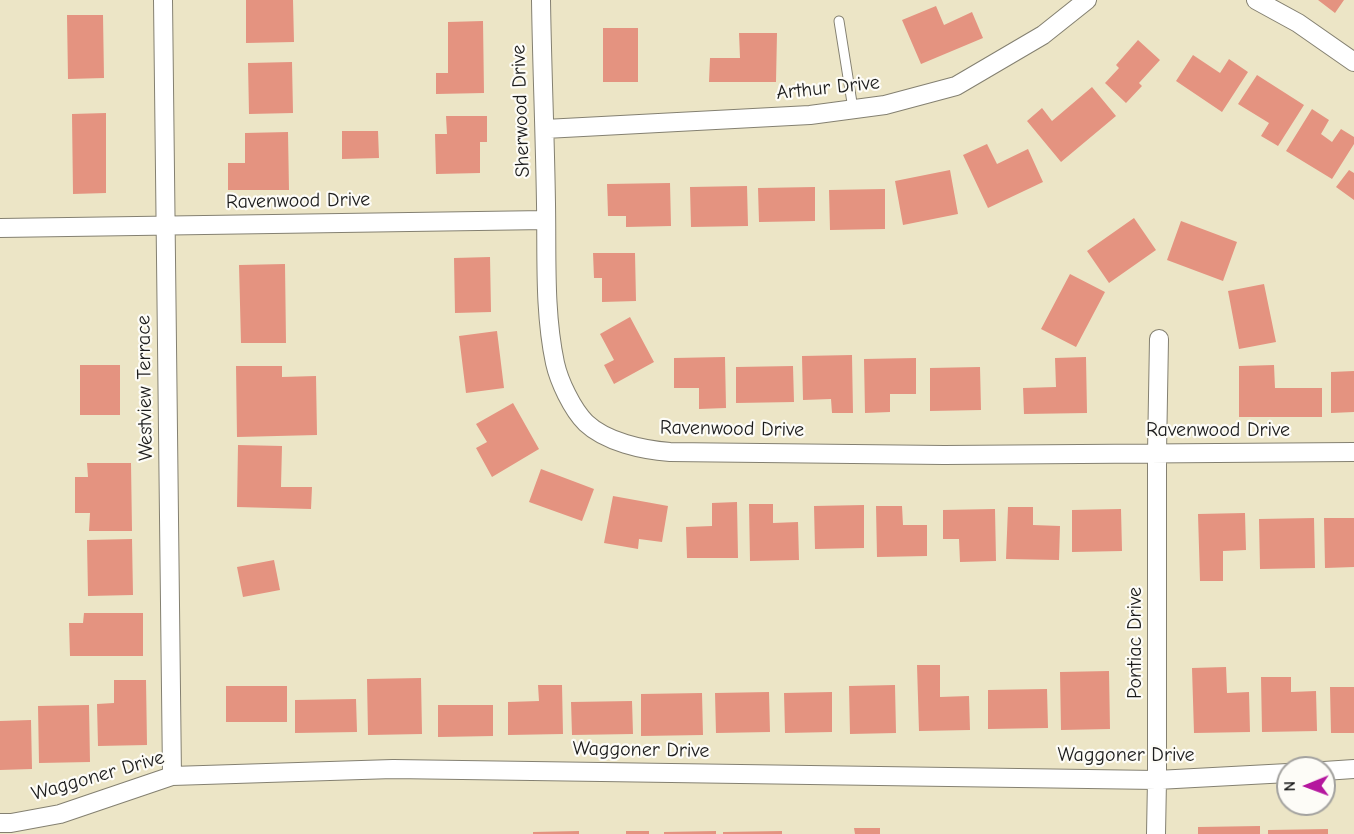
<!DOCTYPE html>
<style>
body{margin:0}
#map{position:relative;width:1354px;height:834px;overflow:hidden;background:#ece5c6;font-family:"Comic Neue",sans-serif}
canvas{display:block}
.north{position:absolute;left:1276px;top:756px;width:60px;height:60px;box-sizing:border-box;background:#fdfcf7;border:2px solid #a3a29f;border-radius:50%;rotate:269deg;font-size:16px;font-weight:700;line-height:24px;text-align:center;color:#1c1c1c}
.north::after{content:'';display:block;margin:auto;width:21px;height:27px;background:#b5179e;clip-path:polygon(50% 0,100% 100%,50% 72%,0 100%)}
</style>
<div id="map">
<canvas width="1354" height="834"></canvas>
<div class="north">N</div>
</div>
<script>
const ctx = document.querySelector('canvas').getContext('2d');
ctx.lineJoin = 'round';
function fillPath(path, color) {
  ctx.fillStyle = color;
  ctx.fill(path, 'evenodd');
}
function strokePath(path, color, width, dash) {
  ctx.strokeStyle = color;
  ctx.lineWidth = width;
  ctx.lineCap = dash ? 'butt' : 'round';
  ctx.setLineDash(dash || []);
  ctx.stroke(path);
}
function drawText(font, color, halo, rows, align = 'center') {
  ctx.font = font + ' "Comic Neue",sans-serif';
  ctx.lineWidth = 4.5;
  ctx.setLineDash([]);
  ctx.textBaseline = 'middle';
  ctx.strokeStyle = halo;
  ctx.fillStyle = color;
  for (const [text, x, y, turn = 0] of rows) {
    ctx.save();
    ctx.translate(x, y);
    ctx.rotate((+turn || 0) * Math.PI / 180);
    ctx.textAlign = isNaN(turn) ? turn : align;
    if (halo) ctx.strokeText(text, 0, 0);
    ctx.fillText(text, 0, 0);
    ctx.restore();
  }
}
const building = new Path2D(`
 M246,0H293L294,42L246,43Z
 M1318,0H1344L1335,13Z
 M936,6L944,25L972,12L983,38L921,64L902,20Z
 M67,15H103L104,78L68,79Z
 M483,21L484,93L436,94V73H448V22Z
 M603,28H638V82H603Z
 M739,33H777L776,82H709L710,58H740Z
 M1138,40L1160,60L1139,83L1142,86L1126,103L1105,83L1119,68L1116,65Z
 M1193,55L1220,73L1229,59L1248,72L1222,112L1176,81Z
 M292,62L293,113L249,114L248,63Z
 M1257,75L1304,105L1278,146L1261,136L1269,123L1238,104Z
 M1092,87L1116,116L1061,162L1027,121L1042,108L1052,121Z
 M1312,109L1329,120L1321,134L1332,142L1341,129L1354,137V144L1332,179L1286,151Z
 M106,113V193L73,194L72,114Z
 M446,116H487V142H480V173L436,174L435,134H447Z
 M342,131H378L379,158L342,159Z
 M288,132L289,190H228V163H245V133Z
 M987,144L997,164L1028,149L1043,182L988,208L963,155Z
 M950,170L958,214L903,225L895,181Z
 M1349,170L1354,173V200L1336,187Z
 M670,183L671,226L626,227V216H608L607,184Z
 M747,186L748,226L691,227L690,187Z
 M815,187V221L759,222L758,188Z
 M885,189V229L830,230L829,190Z
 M1134,218L1156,250L1109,283L1087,251Z
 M1181,221L1237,242L1223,281L1167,260Z
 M593,253H635L636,301L602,302V278H594Z
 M490,257L491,312L455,313L454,258Z
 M285,264L286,343H241L239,265Z
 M1070,274L1105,292L1076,347L1041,329Z
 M1264,284L1276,342L1239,349L1228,291Z
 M630,317L654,362L614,384L604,365L614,360L600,334Z
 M497,331L504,388L466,393L459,336Z
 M852,355L853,413H832L831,399L803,400L802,356Z
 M725,357L726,408L699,409V388H674V358Z
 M1086,357L1087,413L1024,414L1023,388L1056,387L1055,358Z
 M916,358V394H890V412L865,413L864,359Z
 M80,365H120V415H80Z
 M1274,365L1275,388H1322V417H1239V366Z
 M236,366H282V377L316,376L317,435L237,437Z
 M793,366L794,402L736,403V367Z
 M980,367L981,410L930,411V368Z
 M1354,371V412L1331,413V372Z
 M513,403L539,449L492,477L476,448L487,442L476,424Z
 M238,445L282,446L281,487H312L311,509L237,507Z
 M87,463H131L132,531H89L90,513H75V477H88Z
 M541,469L594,489L582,521L529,502Z
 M613,496L668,506L662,542L639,539L638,549L604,543Z
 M737,502L738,558H687L686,527L712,526V503Z
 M749,504H773V523L798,522L799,560L750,561Z
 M864,505V548L815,549L814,506Z
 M876,506H902L903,525H927V556L877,557Z
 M1008,507H1033V525L1060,526L1059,560L1006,559Z
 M995,509L996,561L960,562L959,539H943V510Z
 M1121,509L1122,551L1072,552V510Z
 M1245,513L1246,550L1223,551V581H1200L1198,514Z
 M1314,518L1315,568L1260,569L1259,519Z
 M1324,518H1354V567L1325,568Z
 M132,539L133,595L88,596L87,540Z
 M274,560L280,590L243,597L237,567Z
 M84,613H143V656H70L69,623H83Z
 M917,665H940V697L969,696L970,730L919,731Z
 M1226,667L1227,693L1249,692L1250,732L1194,733L1192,668Z
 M1109,671L1110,729L1061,730L1060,672Z
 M1261,677H1291V692L1316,691L1317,731L1262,732Z
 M421,678L422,734L368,735L367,679Z
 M114,680H146L147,745L98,746L97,704L114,703Z
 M538,685H562L563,734L508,735V702L539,701Z
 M895,685L896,733L850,734L849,686Z
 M226,686H287V722H226Z
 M1330,687H1354V733H1331Z
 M1047,689L1048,728L988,729V690Z
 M769,692L770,732L716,733L715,693Z
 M832,692V732L785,733L784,693Z
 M702,693L703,735L641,736V694Z
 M356,699L357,732L295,733V700Z
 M632,701L633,734L572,735L571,702Z
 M89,705L90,762L39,763L38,706Z
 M438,705H493V736L438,737Z
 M31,720L32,769L0,770V721Z
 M1260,826V834H1198V827Z
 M854,828H880V834H855Z
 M1328,829V834H1268V830Z
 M579,831V834H533V832Z
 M626,831H649V834H626Z
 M716,831V834H664V832Z
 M782,831V834H723V832Z`);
const service = new Path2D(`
 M839,21L853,109`);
const minor = new Path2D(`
 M163,0L172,776
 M541,0C542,68 545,136 546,204C547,257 544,311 555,363C559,381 572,409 586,423C606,442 643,450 670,452L944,455L1354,452
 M1256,0L1298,23L1354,62
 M545,129L810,115L885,105L956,86L1043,35L1087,0
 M0,228L546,220
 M1324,771L1354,769
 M0,823H11L60,814L172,776L393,769L1157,780L1288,773
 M1156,834L1157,780V453L1159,339`);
const streetNames = [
 ["Arthur Drive",828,88,-6],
 ["Sherwood Drive",521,111,-92],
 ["Ravenwood Drive",298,201,-1],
 ["Westview Terrace",145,388,-91],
 ["Ravenwood Drive",732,429,1],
 ["Ravenwood Drive",1218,430],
 ["Pontiac Drive",1135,643,-90],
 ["Waggoner Drive",641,750,1],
 ["Waggoner Drive",1126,755],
 ["Waggoner Drive",98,776,-16]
];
fillPath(building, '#e49380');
strokePath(service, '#848071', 11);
strokePath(minor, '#848071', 20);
strokePath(service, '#fff', 9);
strokePath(minor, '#fff', 18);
drawText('20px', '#1c1c1c', '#fdfcf7', streetNames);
</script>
